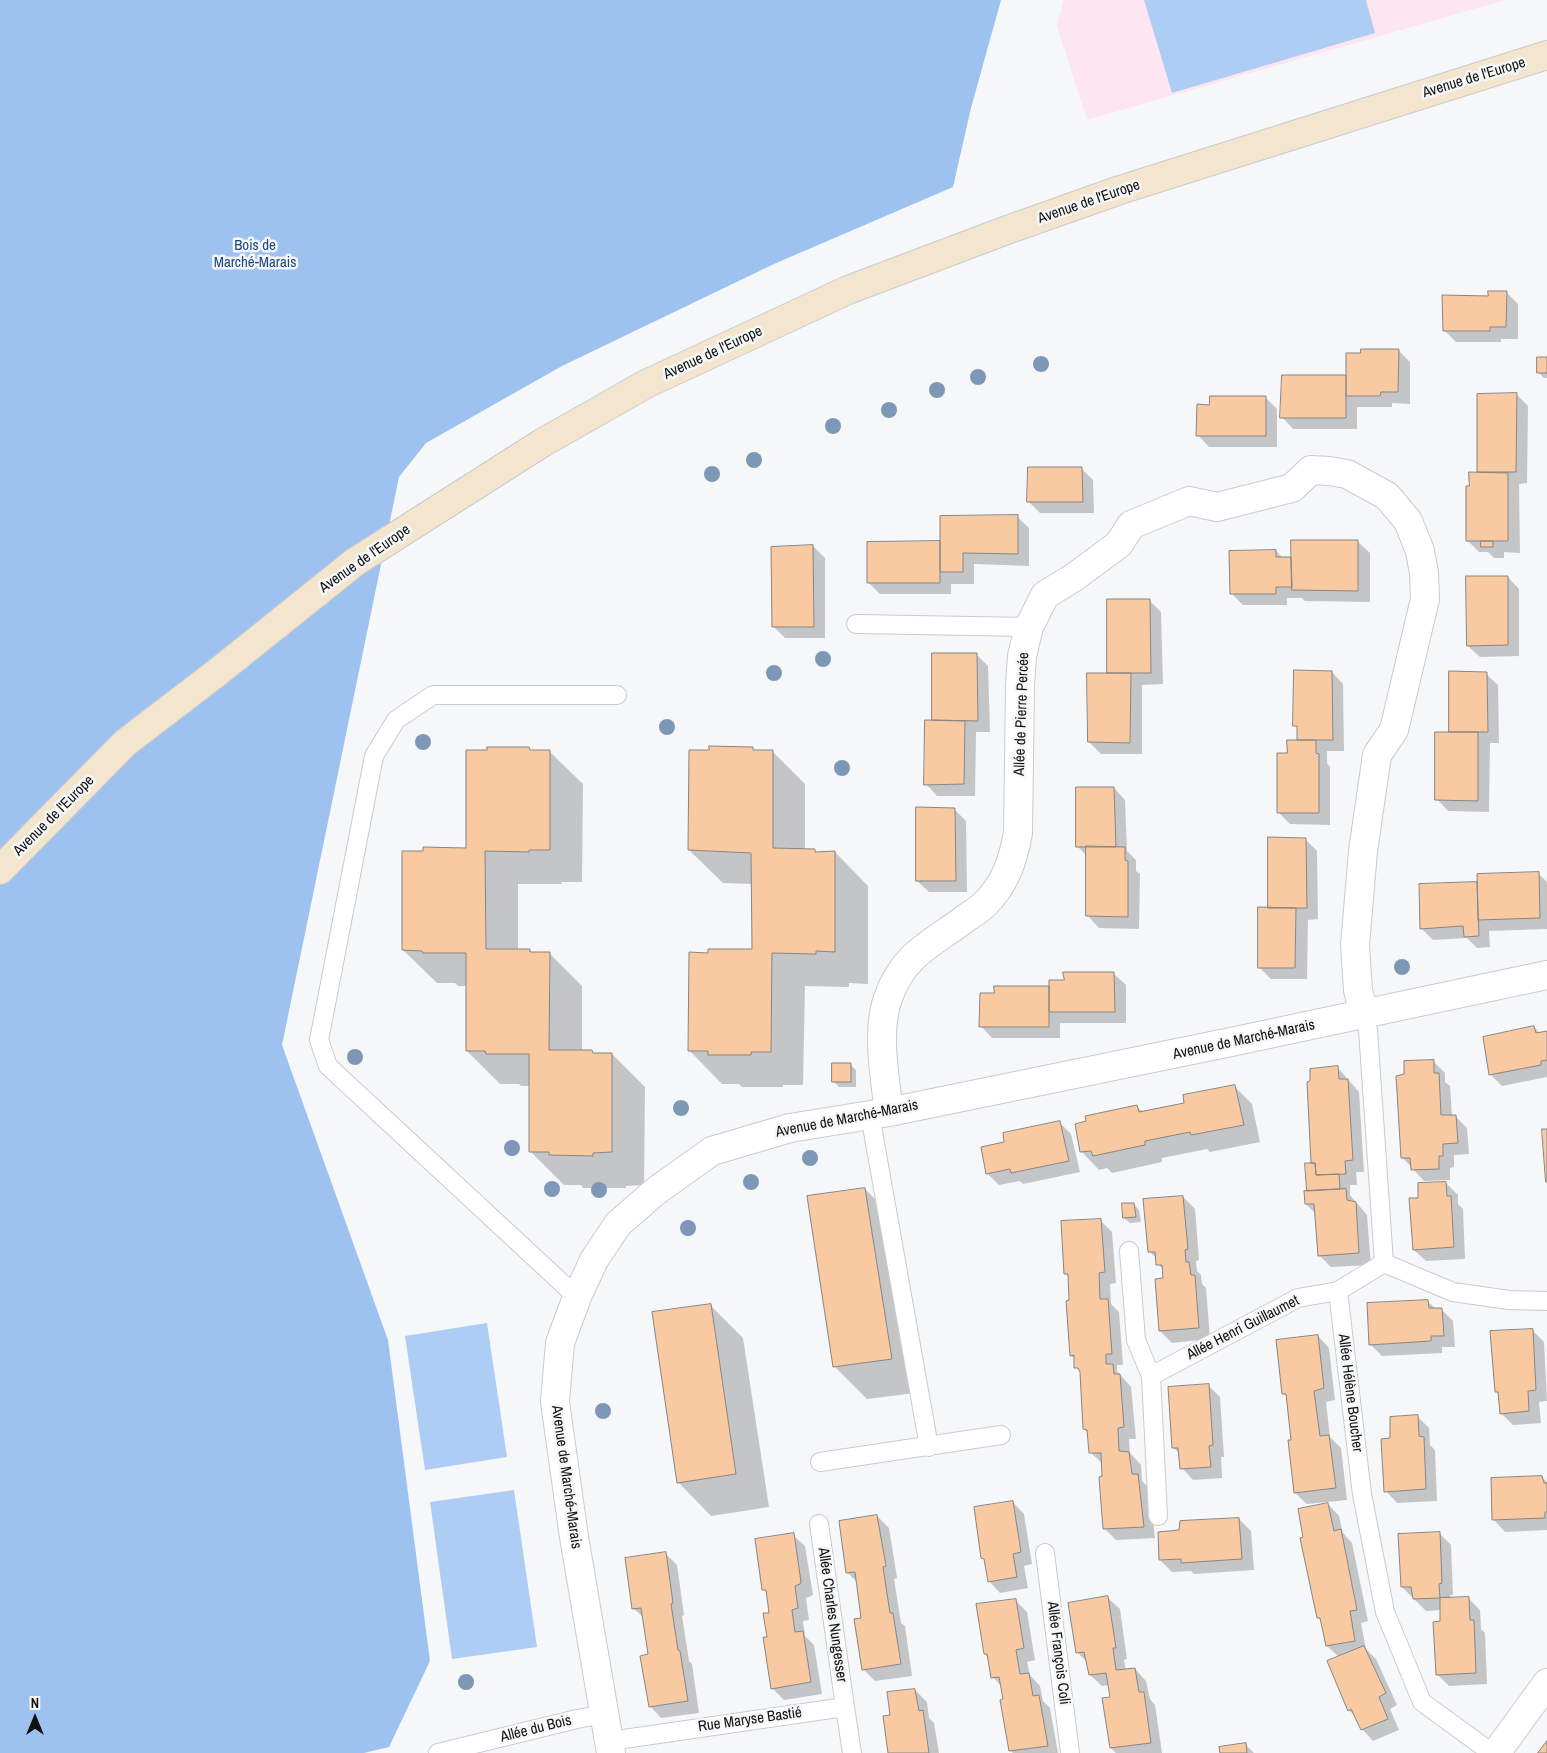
<!DOCTYPE html>
<meta charset="utf-8">
<style>
body{margin:0}
#map{position:relative;width:1547px;height:1753px;overflow:hidden;background:#f6f7f8;font-family:"Archivo Narrow",sans-serif}
canvas{display:block}
.north{position:absolute;left:10px;top:1693px;width:50px;height:50px;-webkit-text-stroke:4px #f6f7f8;paint-order:stroke;rotate:0deg;font-size:14px;font-weight:700;line-height:20px;text-align:center;color:#111}
.north::after{content:'';display:block;margin:auto;width:18px;height:22px;background:#111;clip-path:polygon(50% 0,100% 100%,50% 72%,0 100%)}
</style>
<div id="map">
<canvas width="1547" height="1753"></canvas>
<div class="north">N</div>
</div>
<script>
const ctx = document.querySelector('canvas').getContext('2d');
ctx.lineJoin = 'round';
function fillPath(path, color) {
  ctx.fillStyle = color;
  ctx.fill(path, 'evenodd');
}
function strokePath(path, color, width, dash) {
  ctx.strokeStyle = color;
  ctx.lineWidth = width;
  ctx.lineCap = dash ? 'butt' : 'round';
  ctx.setLineDash(dash || []);
  ctx.stroke(path);
}
function drawText(font, color, halo, rows, align = 'center') {
  ctx.font = font + ' "Archivo Narrow",sans-serif';
  ctx.lineWidth = 5;
  ctx.setLineDash([]);
  ctx.textBaseline = 'middle';
  ctx.strokeStyle = halo;
  ctx.fillStyle = color;
  for (const [text, x, y, turn = 0] of rows) {
    ctx.save();
    ctx.translate(x, y);
    ctx.rotate((+turn || 0) * Math.PI / 180);
    ctx.textAlign = isNaN(turn) ? turn : align;
    if (halo) ctx.strokeText(text, 0, 0);
    ctx.fillText(text, 0, 0);
    ctx.restore();
  }
}
const education = new Path2D(`
 M1064,0H1505L1087,120L1057,26Z`);
const green = new Path2D(`
 M1144,0H1366L1375,33L1172,93Z
 M487,1323L507,1457L425,1470L405,1336Z
 M514,1490L537,1647L452,1659L430,1502Z`);
const forest = new Path2D(`
 M0,0H1001L971,108L953,187L774,264L562,366L426,443L399,477L282,1045L388,1340L430,1661L389,1747L364,1753H0Z`);
const shadow = new Path2D(`
 M1506,292L1518,304V339H1501V342H1456L1444,330L1489,297Z
 M1398,350L1410,362V404L1392,403V407H1357V429H1293L1282,417L1347,376Z
 M1547,358V378H1544L1539,373Z
 M1516,394L1528,406L1527,483L1519,484L1520,553L1504,552V558H1494L1488,552H1479L1467,540L1470,487L1478,473V395Z
 M1265,397L1277,409V447H1209L1198,435L1211,406Z
 M1081,468L1093,480L1094,513H1040L1028,501Z
 M1017,517L1029,528V566L974,564V584H951V594H880L868,582L941,543Z
 M1358,542L1370,553V602L1305,601L1302,598H1287V605H1243L1231,593L1276,551L1283,558H1293Z
 M813,546L825,558V638H785L773,626Z
 M1508,577L1519,589V656L1480,657L1468,646Z
 M1149,600L1161,612L1163,684L1142,685V754H1101L1089,742L1108,674Z
 M933,654H976L988,666L990,732H976L975,796H937L926,784L933,722Z
 M1332,672L1343,684L1344,751H1327V763L1330,767V825L1290,824L1278,812L1288,755L1299,741V729L1294,725Z
 M1486,674L1498,685L1499,743H1490L1489,812L1448,811L1437,799L1450,733Z
 M529,748L532,751H549L583,784L582,882H561L562,884H518V951H530L532,953H549L582,986V1051H592L594,1054H612L645,1087L644,1185L626,1186V1188H583L581,1185H564L530,1151V1086H521L519,1084H500L467,1051V986H458L455,983H437L403,950Z
 M752,748L755,751H772L805,784V850H814L817,853L835,852L868,886V984L849,983V987L805,986L803,1085H783V1087H742L739,1084H722L689,1050L710,954L753,951L752,884L723,883L689,850Z
 M1114,788L1125,800L1127,851L1136,860V871L1140,874L1139,929L1099,928L1088,916V857L1077,846Z
 M954,809L966,821L967,892H929L917,881Z
 M1305,839L1317,851L1318,919L1308,920L1307,979H1271L1259,967L1269,909Z
 M1538,873L1547,882V929L1489,931L1490,947L1477,948L1467,938L1433,940L1421,928L1420,885L1478,883Z
 M1114,974L1126,985V1023H1060V1038H992L981,1026L995,994L1050,988L1065,981Z
 M1534,1027L1540,1033L1547,1032V1077L1502,1086L1490,1074Z
 M1433,1061L1445,1073V1082L1450,1086L1452,1116H1455L1467,1128L1469,1154L1454,1155V1167L1450,1168V1180L1424,1181L1402,1157L1405,1076Z
 M850,1064L856,1070V1087H839L833,1081Z
 M1338,1068L1359,1092L1364,1172H1356L1357,1185H1350V1195L1367,1215L1371,1265L1331,1267L1319,1255L1316,1214L1306,1204L1313,1164Z
 M1234,1086L1252,1104L1260,1142L1210,1152L1207,1149L1162,1158V1162L1112,1173L1107,1168L1099,1170L1082,1152L1136,1106L1143,1112L1185,1104Z
 M1059,1122L1071,1134L1080,1172L1023,1184L1020,1181L999,1185L987,1173L1006,1143Z
 M1446,1183L1458,1195V1204L1463,1209L1465,1259L1426,1261L1414,1250L1419,1199Z
 M865,1189L898,1222L924,1392L867,1399L834,1366Z
 M1183,1197L1195,1209L1199,1260L1196,1261L1197,1271L1201,1275L1202,1284L1206,1288L1210,1339L1172,1343L1160,1331L1164,1270L1158,1264L1157,1259L1149,1251Z
 M1134,1204L1139,1210L1141,1222L1130,1223L1124,1218Z
 M1100,1220L1112,1232L1116,1283L1110,1284L1111,1304L1119,1312L1123,1365H1117V1371L1131,1387L1136,1439H1129L1130,1453L1141,1465L1142,1481L1149,1488L1155,1538L1116,1540L1104,1528L1103,1464L1090,1452L1089,1434L1084,1429L1081,1373L1076,1367L1075,1360L1071,1355L1069,1277L1065,1273Z
 M1427,1301L1436,1309H1441L1453,1321L1455,1347H1442V1353L1382,1356L1371,1345Z
 M710,1305L743,1338L769,1507L711,1516L678,1482Z
 M1532,1330L1544,1342L1547,1401L1539,1402L1541,1423L1513,1425L1501,1413L1500,1395L1496,1391Z
 M1318,1336L1329,1348L1335,1400L1326,1402L1330,1437L1341,1448L1347,1500L1307,1504L1295,1493L1292,1441L1288,1398L1283,1393Z
 M1208,1385L1220,1397L1224,1457H1221L1222,1478L1193,1480L1182,1468L1180,1454L1173,1447Z
 M1417,1416L1429,1428L1430,1445L1435,1450L1437,1501L1397,1503L1386,1491L1391,1439Z
 M1542,1477L1547,1482V1530L1505,1532L1494,1520Z
 M1013,1502L1024,1514L1032,1564L1024,1566L1028,1588L1000,1593L989,1581L985,1560L983,1558Z
 M1328,1504L1339,1516L1343,1533L1352,1543L1368,1621L1361,1623L1366,1649L1376,1659L1397,1705L1390,1709L1399,1730L1373,1741L1362,1729L1356,1717L1349,1710L1339,1657L1327,1646L1322,1621L1318,1617Z
 M877,1516L889,1528L897,1578L894,1579L901,1623L905,1626L912,1676L875,1681L863,1669V1619L857,1582L847,1572Z
 M1239,1519L1251,1531L1254,1570L1194,1574L1191,1571L1172,1572L1160,1560L1181,1531Z
 M1439,1533L1451,1545L1453,1595H1450L1451,1599L1468,1598L1480,1610L1481,1629L1485,1633L1487,1684L1449,1686L1437,1674L1441,1610L1426,1611L1402,1587Z
 M793,1535L805,1546L813,1595L806,1598L809,1620L803,1621L805,1636L814,1645L822,1694L784,1700L772,1688L768,1638L770,1614L768,1594L764,1590Z
 M665,1553L677,1565L684,1615L682,1616L689,1661L692,1664L699,1713L661,1718L650,1706L649,1655L644,1618L633,1608Z
 M1108,1598L1120,1609L1127,1659L1124,1660L1126,1670L1135,1669L1146,1681L1150,1699L1155,1705L1162,1753H1116L1111,1748V1698L1109,1685L1102,1686L1090,1675L1087,1662L1077,1652Z
 M1015,1600L1027,1612L1035,1660L1027,1662L1030,1675L1040,1686L1043,1701L1050,1708L1058,1753H1013L1010,1750L1002,1687L993,1677L989,1658L985,1654Z
 M915,1690L927,1702L929,1718L934,1723L939,1753H889L891,1716Z
 M1245,1744L1254,1753H1221Z`);
const building = new Path2D(`
 M1488,291H1507L1506,327H1490V331H1443L1442,295L1488,296Z
 M1361,349H1399L1398,392H1381L1380,396H1346V353H1360Z
 M1537,357H1547V373H1537Z
 M1282,375H1346V418H1280Z
 M1517,393L1516,472H1477V394Z
 M1210,396H1266V436H1196L1197,404L1209,405Z
 M1028,467H1082L1083,502H1027Z
 M1469,472L1508,473V541H1466V486H1469Z
 M1018,515V554L963,553V572H940V516Z
 M1291,540H1358V591L1292,590Z
 M940,541V583H867V542Z
 M1481,541H1493V547H1481Z
 M813,545L814,627H772L771,547Z
 M1276,550V557H1291L1292,587H1276V594H1230L1229,551Z
 M1466,576H1508V645L1467,646Z
 M1107,599H1150L1151,673H1107Z
 M932,653H977L978,721L932,720Z
 M1294,670L1332,671L1333,740H1297V726H1293Z
 M1449,671L1487,672L1488,732H1449Z
 M1087,673H1131L1130,743L1088,742Z
 M925,720L965,721L964,784L924,785Z
 M1435,732H1478V801L1435,800Z
 M1287,740H1316V753L1319,754V813H1277V753H1287Z
 M709,746L753,747V750H773V848L815,849V852L835,851V952L816,951V954L772,953L771,1052H751V1055H708V1051H688L689,952L708,953V949H752L751,853L688,850L689,750H709Z
 M487,747H529L530,750H550V850H529V852L485,851L486,949H530V952H550L549,1050H592L593,1053H612V1152L593,1153V1156L549,1155V1152H529V1054H486L485,1051H466V953H423L422,951L402,950V851H423V847L466,848V750H487Z
 M1076,787H1114L1116,847H1076Z
 M916,807L955,808L956,881H916Z
 M1268,837L1306,838L1307,908H1268Z
 M1086,846L1125,847V860L1128,861V917L1086,916Z
 M1539,872L1540,918L1478,920L1477,874Z
 M1477,882L1479,936L1464,937L1463,926L1420,929L1419,884Z
 M1258,907L1296,908L1295,968H1258Z
 M1063,972H1114L1115,1012H1049V980H1064Z
 M994,986H1049V1027H979L980,993H994Z
 M1534,1026L1536,1033L1547,1031V1060L1541,1061V1065L1489,1075L1483,1037Z
 M1434,1060V1073H1439L1441,1115H1456L1458,1143L1443,1144V1156H1439V1169L1411,1170L1410,1158H1401L1396,1076L1404,1074V1061Z
 M832,1063H851V1082H832Z
 M1338,1066L1339,1079H1348L1353,1160L1345,1161L1346,1174L1316,1175L1315,1163H1311L1307,1082L1310,1081V1069Z
 M1235,1085L1244,1125L1191,1135L1190,1132L1145,1141V1145L1093,1156L1091,1151L1080,1152L1075,1124L1086,1121L1085,1116L1137,1105L1139,1112L1184,1103L1183,1095Z
 M1060,1121L1069,1161L1011,1173L1010,1169L986,1174L981,1147L1004,1142L1003,1133Z
 M1542,1129H1547V1182H1546Z
 M1305,1163H1315L1316,1175L1339,1174L1340,1189L1307,1191Z
 M1446,1182L1447,1196H1451L1454,1247L1413,1250L1409,1198H1418V1183Z
 M865,1188L892,1359L833,1367L807,1196Z
 M1346,1189L1347,1200L1356,1202L1359,1253L1318,1256L1314,1204H1305L1304,1191Z
 M1183,1196L1188,1249L1185,1250L1186,1262H1189L1191,1275H1195L1199,1328L1159,1331L1155,1279L1163,1278L1162,1265H1156L1155,1252H1148L1143,1199Z
 M1122,1203H1134L1136,1217L1123,1218Z
 M1101,1219L1105,1272L1099,1273L1100,1299H1108L1112,1354H1106V1364H1113L1114,1374H1120L1124,1427L1118,1428L1119,1451L1129,1452L1132,1474H1138L1144,1527L1103,1529L1099,1477L1102,1476L1101,1453H1089L1087,1430L1083,1429L1080,1372L1078,1368H1074V1355L1070,1356L1066,1301L1069,1300L1068,1274H1064L1061,1221Z
 M1428,1300L1429,1308H1442L1444,1336H1431V1341L1369,1345L1367,1303Z
 M711,1304L736,1474L677,1483L652,1312Z
 M1533,1329L1536,1390L1528,1391L1529,1411L1500,1414L1498,1392H1495L1490,1331Z
 M1318,1335L1324,1388L1314,1391L1320,1436L1329,1435L1336,1488L1294,1493L1288,1440H1291L1286,1394H1282L1276,1340Z
 M1209,1384L1213,1445L1209,1446L1211,1467L1180,1469L1178,1448H1172L1168,1387Z
 M1418,1415L1419,1436L1424,1437L1426,1489L1384,1492L1381,1439L1390,1438V1417Z
 M1542,1476L1544,1483H1547V1512H1545V1518L1492,1520L1491,1478Z
 M1013,1501L1021,1552L1013,1554L1017,1577L988,1582L984,1559L981,1558L974,1507Z
 M1328,1503L1334,1531L1341,1529L1357,1610L1350,1611L1355,1641L1326,1646L1320,1618H1317L1300,1538L1303,1537L1298,1509Z
 M877,1515L886,1566L883,1567L890,1613H893L901,1664L862,1670L854,1619L861,1618L855,1572L846,1573L839,1521Z
 M1239,1518L1242,1559L1181,1563V1559L1159,1560L1158,1532L1179,1530L1180,1521Z
 M1440,1532L1442,1583L1439,1584L1440,1598L1413,1599L1411,1587H1401L1398,1534Z
 M794,1533L801,1582L800,1584L795,1586L798,1608L792,1610L795,1632L803,1631L811,1682L771,1689L763,1637H767L763,1613H769L766,1590H762L755,1539Z
 M666,1552L673,1603L671,1604L678,1650L680,1651L688,1701L649,1707L640,1656L648,1654L641,1608L632,1609L625,1558Z
 M1108,1596L1116,1648H1113L1116,1670L1135,1668L1139,1692H1144L1151,1743L1110,1748L1102,1698L1110,1697L1106,1673L1089,1675L1084,1652L1076,1653L1068,1603Z
 M1469,1597L1470,1620H1474L1476,1673L1436,1675L1433,1622L1440,1621V1598Z
 M1016,1599L1024,1648L1016,1650L1020,1674L1029,1673L1033,1696L1039,1695L1048,1746L1009,1751L1000,1700L1003,1699L999,1677L991,1678L987,1654H984L976,1604Z
 M1364,1646L1386,1693L1379,1697L1388,1719L1361,1730L1351,1709L1348,1711L1327,1661Z
 M915,1689L919,1711L923,1710L929,1753H888L883,1716L890,1715L887,1692Z
 M1547,1741V1753H1538Z
 M1246,1743L1247,1753H1220L1219,1747Z`);
const service = new Path2D(`
 M856,624L1029,627
 M1364,1015L1368,1030L1384,1263L1338,1291L1362,1494L1385,1612L1422,1702L1492,1753
 M870,1115L929,1447
 M1129,1251L1136,1340L1151,1376
 M1384,1263L1453,1292L1509,1300L1547,1301
 M577,1297L328,1066L319,1040L374,756L396,720L433,695H617
 M820,1462L1001,1435
 M1158,1516L1151,1376L1298,1298L1338,1291
 M819,1524L845,1707
 M1045,1553L1070,1753
 M610,1741L845,1707L852,1753
 M438,1753L577,1719L605,1714`);
const minor = new Path2D(`
 M889,1112C885,1078 876,1031 888,998C903,954 932,944 966,918C972,914 979,910 985,904C1005,884 1013,861 1018,833L1020,686L1022,656L1029,627L1045,595L1073,578L1119,544L1131,525L1189,501L1217,507L1292,488L1311,470L1329,471L1347,474L1387,496L1408,521L1420,551L1424,573L1425,599L1394,730L1377,755L1363,851L1355,946L1358,990L1364,1015
 M611,1753L574,1537L555,1402L560,1343L577,1297L594,1260L618,1224L656,1191L712,1151L790,1128L889,1112L1231,1042L1547,975
 M1496,1753L1547,1683`);
const secondary = new Path2D(`
 M0,870L125,743L219,671L355,562L542,443L646,384L848,290L1007,230L1120,190L1547,55`);
const trees = [
 [1041,364],
 [978,377],
 [937,390],
 [889,410],
 [833,426],
 [754,460],
 [712,474],
 [823,659],
 [774,673],
 [667,727],
 [423,742],
 [842,768],
 [1402,967],
 [355,1057],
 [681,1108],
 [512,1148],
 [810,1158],
 [751,1182],
 [552,1189],
 [599,1190],
 [688,1228],
 [603,1411],
 [466,1682]
];
const streetNames = [
 ["Avenue de l'Europe",1474,78,-17],
 ["Avenue de l'Europe",1089,202,-19],
 ["Avenue de l'Europe",713,353,-25],
 ["Avenue de l'Europe",365,559,-35],
 ["Allée de Pierre Percée",1022,714,-88],
 ["Avenue de l'Europe",54,816,-45],
 ["Avenue de Marché-Marais",1244,1040,-12],
 ["Avenue de Marché-Marais",847,1119,-11],
 ["Allée Henri Guillaumet",1243,1328,-27],
 ["Allée Hélène Boucher",1350,1393,83],
 ["Avenue de Marché-Marais",566,1477,82],
 ["Allée Charles Nungesser",832,1615,82],
 ["Allée François Coli",1058,1653,83],
 ["Rue Maryse Bastié",750,1720,-8],
 ["Allée du Bois",536,1729,-14]
];
const parkNames = [
 ["Bois de",255,246],
 ["Marché-Marais",255,263]
];
fillPath(education, '#fde5f1');
fillPath(green, '#aecdf4');
fillPath(forest, '#9ec2ef');
fillPath(shadow, '#0003');
fillPath(building, '#f9c9a1');
strokePath(building, '#868584', 1);
strokePath(service, '#cacbcd', 20);
strokePath(minor, '#cacbcd', 30);
strokePath(secondary, '#cacbcd', 30);
strokePath(service, '#fff', 18);
strokePath(minor, '#fff', 28);
strokePath(secondary, '#f4e5ce', 28);
ctx.fillStyle = '#7d97b6';
for (const [x, y] of trees) {
  ctx.beginPath();
  ctx.arc(x, y, 8, 0, 2 * Math.PI);
  ctx.fill();
}
drawText('15px', '#111', '#f6f7f8', streetNames);
drawText('15px', '#1a4980', '#f6f7f8', parkNames);
</script>
